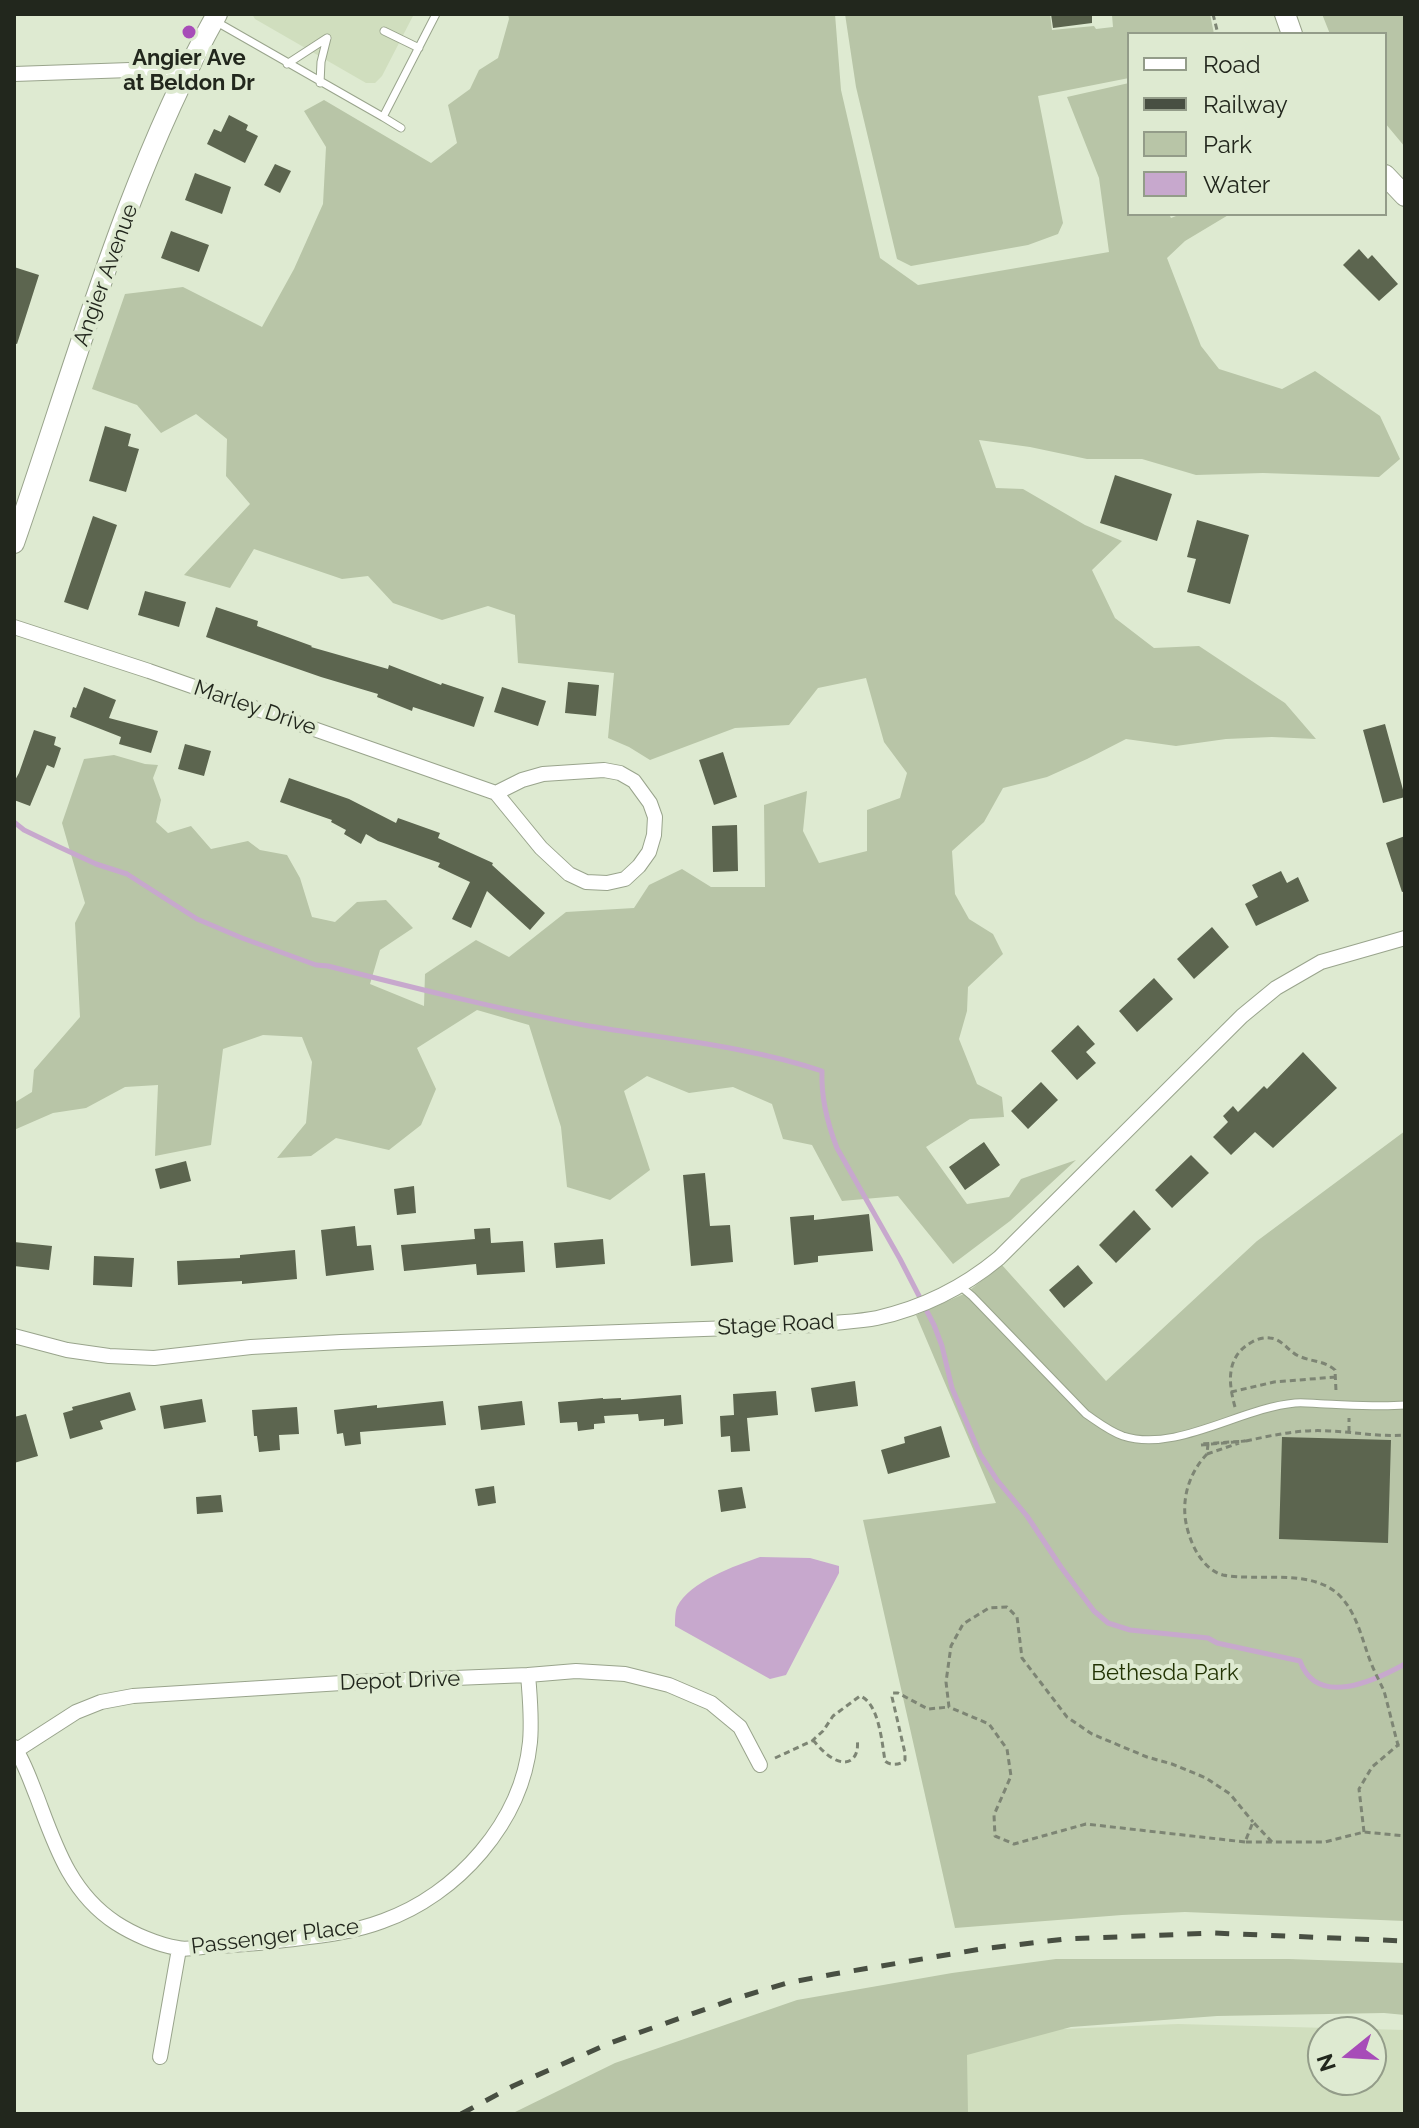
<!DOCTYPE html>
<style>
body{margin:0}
#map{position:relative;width:1419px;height:2128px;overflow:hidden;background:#deead1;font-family:Raleway,sans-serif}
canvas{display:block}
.frame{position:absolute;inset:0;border:16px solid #22271d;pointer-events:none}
.legend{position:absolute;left:1127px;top:32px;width:260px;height:184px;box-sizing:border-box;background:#deead1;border:2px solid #939c89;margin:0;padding:10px 14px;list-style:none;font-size:24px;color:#22271d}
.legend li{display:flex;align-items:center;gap:16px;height:40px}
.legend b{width:40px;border:2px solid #939c89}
.north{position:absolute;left:1307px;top:2016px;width:80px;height:80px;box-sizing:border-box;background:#deead1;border:2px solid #939c89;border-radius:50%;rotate:252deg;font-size:22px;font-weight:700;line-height:32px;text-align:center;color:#22271d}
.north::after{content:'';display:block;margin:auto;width:28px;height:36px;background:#a74cb8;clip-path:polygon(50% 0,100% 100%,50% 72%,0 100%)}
</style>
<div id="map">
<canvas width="1419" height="2128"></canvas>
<div class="frame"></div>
<ul class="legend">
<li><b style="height:10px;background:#fff"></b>Road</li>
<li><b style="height:10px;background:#484f42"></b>Railway</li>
<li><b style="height:22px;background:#b8c5a7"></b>Park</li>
<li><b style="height:22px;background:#c7a8cd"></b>Water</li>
</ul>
<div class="north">N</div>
</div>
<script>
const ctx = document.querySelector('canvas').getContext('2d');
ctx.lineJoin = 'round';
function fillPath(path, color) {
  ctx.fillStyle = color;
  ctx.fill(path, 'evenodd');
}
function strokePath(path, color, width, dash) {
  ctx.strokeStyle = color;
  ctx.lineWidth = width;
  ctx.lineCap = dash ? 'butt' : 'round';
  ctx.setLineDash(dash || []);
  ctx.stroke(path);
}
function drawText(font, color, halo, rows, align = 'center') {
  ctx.font = font + ' Raleway,sans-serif';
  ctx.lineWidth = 8;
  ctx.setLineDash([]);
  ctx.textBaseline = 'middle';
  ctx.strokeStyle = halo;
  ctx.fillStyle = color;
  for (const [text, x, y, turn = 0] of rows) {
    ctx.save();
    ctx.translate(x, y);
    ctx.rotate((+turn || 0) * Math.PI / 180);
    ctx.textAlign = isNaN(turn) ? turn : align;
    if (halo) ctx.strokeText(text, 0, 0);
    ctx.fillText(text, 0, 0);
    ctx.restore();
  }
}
const built = new Path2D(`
 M252,14H414L382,76L375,83H366L255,19Z
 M1178,2024L1405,2030V2114H949L932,2049L1062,2029ZM1323,2032H1371V2080H1323Z`);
const green = new Path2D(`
 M508,14H835L841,90L880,258L918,285L1109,252L1099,178L1067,97L1129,83V214H1169L1171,218L1181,214H1230L1185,241L1167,258L1201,346L1219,369L1282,389L1315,371L1380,416L1400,459L1379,477L1263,473L1196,475L1142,459H1087L1030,447L979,440L996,488L1023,489L1085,525L1122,541L1092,570L1115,618L1154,648L1199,646L1285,703L1316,739L1272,737L1226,739L1176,746L1126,739L1087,759L1047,777L1003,788L984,822L952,851L955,894L969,919L993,934L1003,954L968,987L967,1011L959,1039L977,1084L1002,1097L1004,1117L970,1119L926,1147L967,1204L1009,1197L1021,1179L1076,1160L1010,1221L953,1264L898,1196L842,1201L812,1145L783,1139L772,1104L733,1087L689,1093L647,1076L624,1091L650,1170L610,1200L567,1187L561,1127L529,1025L477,1010L417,1048L436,1089L421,1125L389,1150L336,1138L311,1156L277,1158L306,1123L312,1062L302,1037L263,1035L223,1049L211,1145L155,1156L158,1085L125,1087L86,1108L53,1113L14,1130V1103L32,1092L34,1070L80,1017L75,923L85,903L62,823L84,759L114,755L145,764L158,765L153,778L161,800L156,822L168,833L191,826L211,849L248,841L260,850L287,855L300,878L312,917L335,922L357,902L386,900L413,928L380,950L370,984L424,1006L425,974L476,940L509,957L566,912L634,908L649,885L682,869L711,887H765L764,805L807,791L803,831L819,863L867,851V810L900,798L907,773L884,742L866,678L818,688L789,725L735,728L650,760L629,747L608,738L614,673L518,663L515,615L488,606L442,620L393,603L368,576L342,579L254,549L230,588L184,575L250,504L226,476L227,439L196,414L161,433L137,405L92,389L125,294L183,287L262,327L294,269L323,204L326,147L304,111L324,100L431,163L457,143L448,105L470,89L479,70L498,58L509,19Z
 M845,14H1050L1052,30L1094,26L1096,29L1113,27L1112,15L1118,14H1210L1214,34H1129V78L1038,96L1063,223L1058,234L1028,245L911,266L897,259L856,87Z
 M1322,14H1405V147L1385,123V34H1330Z
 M1405,1131V1921L1185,1912L1122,1915L955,1928L863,1520L996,1503L916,1315L966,1293L1002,1265L1106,1381L1257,1241Z
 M1056,1959H1289L1405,1963V2015L1384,2013L1217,2016L1071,2027L967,2055L968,2114H511L615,2063L797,2000L952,1973Z`);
const water = new Path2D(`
 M760,1557L810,1558L839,1566V1573L786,1675L770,1679L675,1626C675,1620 675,1612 677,1607C690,1581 735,1566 760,1557Z`);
const stream = new Path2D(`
 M14,822L24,830L57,846L96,864L127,874L197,919L242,938L316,965L328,966C415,988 501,1010 589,1026C667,1039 747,1046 822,1071C821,1096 828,1125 837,1148L900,1259L934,1325L942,1346L952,1388L980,1454L997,1480L1027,1516L1061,1567L1094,1611L1108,1623L1130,1630L1208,1638L1217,1643L1300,1661C1317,1708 1374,1681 1405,1664`);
const building = new Path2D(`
 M1051,14H1092V23L1053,28Z
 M229,115L248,125L246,130L258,136L245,163L207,144L214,129L221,132Z
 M275,164L291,171L280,193L264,185Z
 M195,173L231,187L222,214L185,200Z
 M171,231L209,245L199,272L161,258Z
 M1359,249L1368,259L1372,255L1398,284L1379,301L1343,265Z
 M14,267L39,275L17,344L14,343Z
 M105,426L131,434L128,446L139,449L126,492L89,481Z
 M1115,475L1172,494L1157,541L1100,523Z
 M93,516L117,525L88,610L64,602Z
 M1197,520L1249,535L1230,604L1187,592L1196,559L1187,557Z
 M145,591L186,602L179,627L138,615Z
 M216,607L258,621L257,626L312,646L311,647L388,669L389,665L441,685L442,683L484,697L474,727L413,707L412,711L377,697L378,694L321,677L206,637Z
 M568,682L599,685L596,716L565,713Z
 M84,687L116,700L109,718L158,731L151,753L119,744L121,737L70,717L73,707L76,708Z
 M502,687L546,701L538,726L494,712Z
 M1385,724L1405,797L1383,803L1363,730Z
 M34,730L56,737L54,745L61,748L54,768L47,765L30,806L14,800V782L19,773Z
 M185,744L211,751L204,776L178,769Z
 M723,752L737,797L714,805L699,760Z
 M289,778L349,799L396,823L398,818L440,833L438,838L493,863L492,865L545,913L530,930L487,891L471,928L452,919L470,882L438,867L440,863L378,841L366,834L361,844L344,834L346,830L331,822L332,820L280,802Z
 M737,825L738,871L713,872L712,826Z
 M1405,836V891L1402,892L1386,843Z
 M1281,871L1287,883L1298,877L1309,901L1256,926L1245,904L1258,897L1252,885Z
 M1212,927L1229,947L1194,979L1177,959Z
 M1154,978L1173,999L1137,1032L1119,1011Z
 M1078,1025L1095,1044L1086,1052L1096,1063L1077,1080L1051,1051Z
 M1303,1052L1337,1088L1273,1148L1255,1132L1231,1155L1213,1137L1228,1122L1223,1116L1233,1106L1238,1112L1264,1086L1267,1089Z
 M1041,1082L1058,1100L1028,1129L1011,1111Z
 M984,1142L1000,1165L965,1190L949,1167Z
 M1191,1155L1209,1173L1172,1208L1155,1190Z
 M186,1161L191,1181L160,1189L155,1169Z
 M705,1173L710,1226L730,1225L733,1262L691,1266L683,1175Z
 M414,1186L416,1213L397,1215L394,1189Z
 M1134,1210L1151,1229L1116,1263L1099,1245Z
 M869,1214L873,1251L818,1256V1262L794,1265L790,1217L814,1215V1220Z
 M355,1226L357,1246L371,1245L374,1270L326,1276L321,1230Z
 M490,1228L491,1243L523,1241L525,1272L477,1275L476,1264L404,1271L401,1245L475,1239L474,1229Z
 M603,1239L605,1264L556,1268L554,1243Z
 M14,1242L52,1246L49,1270L14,1266Z
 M295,1250L297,1279L242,1284V1281L178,1285L177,1261L240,1258V1255Z
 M94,1256L134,1258L132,1287L93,1285Z
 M1078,1265L1093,1283L1064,1308L1049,1290Z
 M855,1381L858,1406L815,1412L811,1388Z
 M776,1391L778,1415L747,1418L750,1451L731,1452L730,1436L721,1437L720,1416L734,1415L733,1394Z
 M130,1392L136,1410L100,1421L103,1429L70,1439L63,1413L73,1410L72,1407Z
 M681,1395L683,1424L664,1426V1419L639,1421L638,1414L604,1416L605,1423L594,1424V1429L578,1431L577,1422L560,1423L558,1402L603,1398V1399L621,1398V1400Z
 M202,1399L206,1422L164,1429L160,1406Z
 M443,1401L446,1425L360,1432L361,1444L345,1446L343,1433L337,1434L334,1410L377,1405V1408Z
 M522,1401L525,1425L481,1430L478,1406Z
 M297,1407L299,1434L279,1435L280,1450L259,1452L257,1436H254L252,1410Z
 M26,1414L38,1456L14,1463V1417Z
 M941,1426L950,1457L888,1474L881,1450L905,1443L904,1437Z
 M1282,1437L1391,1440L1388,1543L1279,1539Z
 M494,1486L496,1503L478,1506L475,1489Z
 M742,1487L746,1508L721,1512L718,1490Z
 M221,1495L223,1512L197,1514L196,1497Z`);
const path = new Path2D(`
 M1213,14L1218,34
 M1231,1392L1274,1382L1336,1377
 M1235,1407C1228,1382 1226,1356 1252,1342C1257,1339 1264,1337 1270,1338C1283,1339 1289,1353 1301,1357C1314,1362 1325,1361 1335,1370L1336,1391H1339
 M1349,1432V1418
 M1246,1441C1273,1435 1301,1429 1329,1431C1355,1432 1379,1437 1405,1435
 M1208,1444L1207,1454L1239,1443
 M1201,1445L1245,1441L1201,1444
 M1207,1454C1191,1471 1183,1493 1185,1516C1187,1537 1200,1569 1223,1575C1258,1582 1313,1567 1341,1597C1358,1616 1362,1640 1371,1663C1375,1673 1380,1682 1384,1691C1389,1709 1393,1727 1398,1745L1405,1746
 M813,1740C819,1747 826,1755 834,1759C851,1768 860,1755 857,1739
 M775,1758L812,1741L823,1731L833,1716L860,1696C879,1703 882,1743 885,1761C890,1766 901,1765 905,1760V1753L892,1697L893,1693H898L928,1709L949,1707
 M1364,1832L1359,1789L1372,1767L1398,1745
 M1245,1842L1086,1824L1014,1844L995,1836L994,1815L1011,1776L1007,1749L989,1724L949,1707L946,1682L951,1646L963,1624L989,1608L1007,1607L1017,1617L1022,1658L1067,1717L1092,1734L1147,1757L1172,1764L1206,1778L1230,1794L1253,1822
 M1272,1842L1253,1822L1245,1842H1325L1364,1832L1405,1836`);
const lane = new Path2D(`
 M215,21L383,117L436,14
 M384,31L419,48
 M287,64L327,38
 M320,83L321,62L327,38
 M383,117L401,128
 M960,1286L972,1296L1086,1414C1098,1422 1109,1431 1123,1436C1176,1453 1240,1408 1295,1403C1305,1402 1315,1404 1325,1404C1352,1405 1378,1407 1405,1405`);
const street = new Path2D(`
 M14,74L188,68
 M14,627L149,671L496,793L541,848L569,874L586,882L607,883L625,879L639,866L649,852L654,835L655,817L650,803L634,781L620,773L604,770L543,774L522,780L496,793
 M14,1336L67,1350L109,1356L154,1358L251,1347L341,1342L815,1325C835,1322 857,1322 877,1318C922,1308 964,1287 999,1258L1242,1016L1276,988L1321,962L1405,938
 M14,1747C24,1761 30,1780 37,1797C55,1845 70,1893 116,1923C133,1934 158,1945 178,1948C185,1950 194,1948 202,1947C225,1946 247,1944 269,1942C307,1937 346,1935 383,1921C457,1895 522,1822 530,1742C532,1720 530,1697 528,1675
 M17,1750L76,1712L101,1702L133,1696L358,1682L528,1675L576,1671L625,1674L669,1685L711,1703L740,1727L760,1765
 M160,2057L179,1949`);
const secondary = new Path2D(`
 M1285,14L1292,34
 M1385,175L1405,196
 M14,543C76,365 125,179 217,14`);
const rail = new Path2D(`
 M461,2114L513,2086L610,2043L734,1999L787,1983L834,1974L981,1949L1065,1939L1214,1933L1405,1941`);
const markers = [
 [189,32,8,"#a74cb8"]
];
const poiNames = [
 ["Angier Ave",189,58],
 ["at Beldon Dr",189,83]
];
const streetNames = [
 ["Angier Avenue",106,275,-70],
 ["Marley Drive",255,708,19],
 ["Stage Road",776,1325,-3],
 ["Depot Drive",400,1681,-2],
 ["Passenger Place",275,1937,-7]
];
const parkNames = [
 ["Bethesda Park",1165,1673]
];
fillPath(built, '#d0debe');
fillPath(green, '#b8c5a7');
fillPath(water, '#c7a8cd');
strokePath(stream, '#c7a8cd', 5);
fillPath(building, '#5c654f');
strokePath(lane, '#99a48c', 9);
strokePath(street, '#99a48c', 16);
strokePath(secondary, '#99a48c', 22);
strokePath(path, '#7d8574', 3, [6, 4]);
strokePath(lane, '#fff', 7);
strokePath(street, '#fff', 14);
strokePath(secondary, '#fff', 20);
strokePath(rail, '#484f42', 5, [14, 14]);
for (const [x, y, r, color] of markers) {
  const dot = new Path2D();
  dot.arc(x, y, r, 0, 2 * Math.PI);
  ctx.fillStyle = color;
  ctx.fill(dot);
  strokePath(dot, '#deead1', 3);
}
drawText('bold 22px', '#22271d', '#deead1', poiNames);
drawText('22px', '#22271d', '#deead1', streetNames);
drawText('22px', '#223303', '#deead1', parkNames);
</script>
